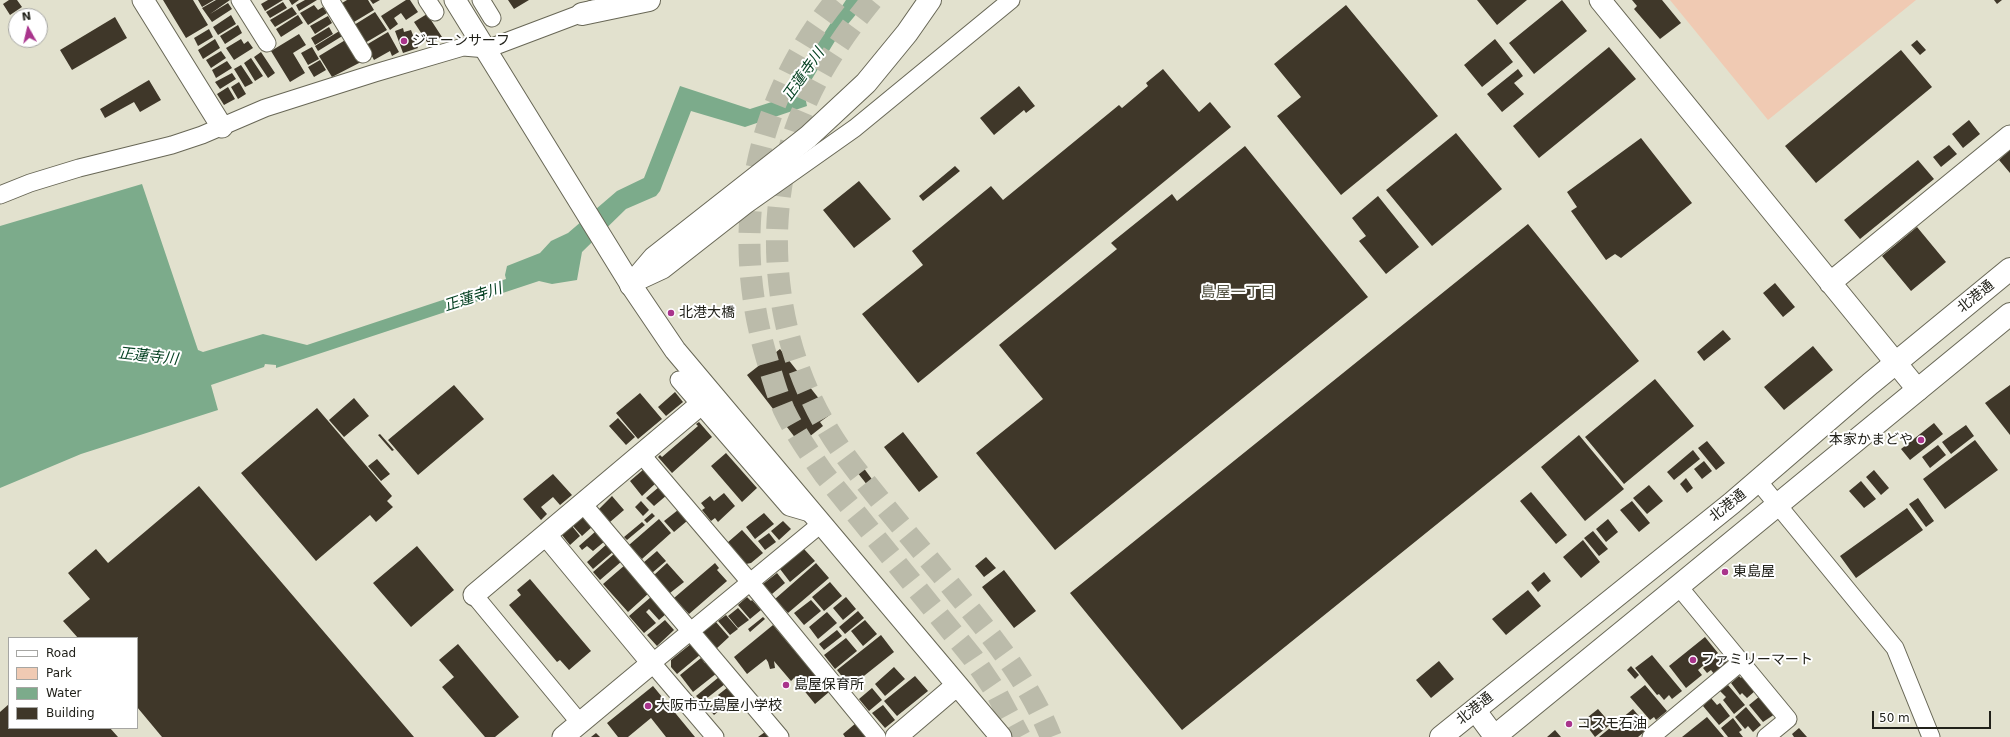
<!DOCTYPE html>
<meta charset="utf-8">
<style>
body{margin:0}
#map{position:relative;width:2010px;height:737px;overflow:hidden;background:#e2e1ce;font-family:"DejaVu Sans",sans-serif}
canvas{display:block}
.legend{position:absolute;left:8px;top:637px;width:130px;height:92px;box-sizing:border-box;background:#fff;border:1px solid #a6a6a3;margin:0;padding:5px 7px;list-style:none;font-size:12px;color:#21211a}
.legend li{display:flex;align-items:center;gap:8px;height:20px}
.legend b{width:20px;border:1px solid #a6a6a3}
.north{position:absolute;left:8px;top:8px;width:40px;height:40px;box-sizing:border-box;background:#fff;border:1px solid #a6a6a3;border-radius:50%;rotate:352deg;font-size:11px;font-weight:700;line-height:16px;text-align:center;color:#21211a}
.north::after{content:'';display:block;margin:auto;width:14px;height:18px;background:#a9348c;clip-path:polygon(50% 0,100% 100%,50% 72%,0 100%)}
.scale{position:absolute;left:1872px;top:711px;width:119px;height:18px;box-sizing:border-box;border:2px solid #21211a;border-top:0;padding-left:5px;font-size:12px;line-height:14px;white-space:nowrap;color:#21211a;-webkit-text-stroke:3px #fff;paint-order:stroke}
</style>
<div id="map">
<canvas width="2010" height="737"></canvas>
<ul class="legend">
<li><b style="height:5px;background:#fff"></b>Road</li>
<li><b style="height:11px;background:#f0cab3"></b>Park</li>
<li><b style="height:11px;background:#7cab8b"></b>Water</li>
<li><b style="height:11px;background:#3f3729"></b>Building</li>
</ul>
<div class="north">N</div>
<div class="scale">50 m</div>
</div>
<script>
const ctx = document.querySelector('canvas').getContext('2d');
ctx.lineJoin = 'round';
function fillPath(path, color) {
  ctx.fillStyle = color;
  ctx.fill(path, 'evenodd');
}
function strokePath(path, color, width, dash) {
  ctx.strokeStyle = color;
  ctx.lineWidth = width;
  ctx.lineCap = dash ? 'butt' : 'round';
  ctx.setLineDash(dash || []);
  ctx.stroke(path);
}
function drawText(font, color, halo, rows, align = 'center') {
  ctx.font = font + ' "DejaVu Sans","Noto Sans JP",sans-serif';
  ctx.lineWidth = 4;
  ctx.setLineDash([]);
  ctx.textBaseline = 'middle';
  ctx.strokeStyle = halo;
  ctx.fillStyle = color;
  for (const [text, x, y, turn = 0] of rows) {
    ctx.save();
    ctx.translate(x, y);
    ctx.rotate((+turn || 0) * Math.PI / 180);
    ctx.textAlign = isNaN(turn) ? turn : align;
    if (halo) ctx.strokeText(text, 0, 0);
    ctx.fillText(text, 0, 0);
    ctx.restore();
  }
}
const green = new Path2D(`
 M1670,0H1916L1768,120Z`);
const water = new Path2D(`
 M846,0H868L838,36L804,92L807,106L745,127L691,111L660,191L656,196L626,209L582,252L577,280L552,284L539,281L276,368V365L265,364L264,367L211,385L218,410L81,454L0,488V226L142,184L198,350L203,352L263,334L307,345L506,279L505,275L507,266L540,253L551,241L568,233L617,191L644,178L680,86L750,109L781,99Z`);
const building = new Path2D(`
 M9,0H17L22,7L10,15L3,4Z
 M163,0H193L208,25L186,38Z
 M198,0H214L202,7Z
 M216,0H230L210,14L228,3L232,9L212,22L202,8Z
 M268,0H283L265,11L261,4Z
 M289,0H299L292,5Z
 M305,0H317L299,11L296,5Z
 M347,0H368L374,10L354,22L342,3Z
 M370,0H380L373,4Z
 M406,0H410L418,12L406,20L401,13L394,18L398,24L390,30L381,16Z
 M508,0H529L514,9Z
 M1477,0H1527L1497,25Z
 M1562,0L1587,31L1534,74L1509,43Z
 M1632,0H1662L1681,23L1660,39L1634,9L1637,6Z
 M1994,0H2002L1997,4Z
 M283,2L287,8L270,18L266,12Z
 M314,5L318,10L323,7L327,13L308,25L300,13Z
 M1346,5L1438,116L1341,195L1277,116L1301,97L1274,64Z
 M292,7L297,14L275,27L270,20Z
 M375,12L387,30L365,43L354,25Z
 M427,14L442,37L429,45L414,22Z
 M231,15L236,24L218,35L213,27Z
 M298,15L303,23L281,37L276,29Z
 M328,16L332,23L315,34L310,26Z
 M115,17L127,38L72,70L60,50Z
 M238,25L242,33L225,44L220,36Z
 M329,27L333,34L315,45L311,38Z
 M403,28L404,32L411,30L418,48L403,53L395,31Z
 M209,29L213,37L198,46L194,38Z
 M341,30L344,35L318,51L315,46Z
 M388,32L399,52L392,56L390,51L374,60L366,45Z
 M299,34L306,45L293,53L305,73L290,82L271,51Z
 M215,39L220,48L203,59L198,50Z
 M241,39L244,44L248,41L253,48L234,60L226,48Z
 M347,39L361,62L332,77L319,56Z
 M1495,39L1513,62L1482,87L1464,65Z
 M1917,40L1926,50L1920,55L1911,45Z
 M312,47L319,59L308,65L301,53Z
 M1609,47L1636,79L1539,158L1513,126Z
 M1901,50L1932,87L1816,183L1785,146Z
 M221,51L226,58L211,68L206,60Z
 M261,52L275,73L268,78L254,57Z
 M251,58L263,76L255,81L244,63Z
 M320,60L326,70L314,77L308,67Z
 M227,61L232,68L216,78L212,70Z
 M241,65L253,83L245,87L234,69Z
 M1163,69L1199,112L1210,102L1231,127L918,383L862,314L923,265L912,251L991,186L1003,200L1119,105L1122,108L1148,86L1146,83Z
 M1518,69L1523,76L1514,83L1524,94L1502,112L1487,94Z
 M232,73L236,79L220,89L215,82Z
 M149,80L161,100L140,112L134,102L105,118L100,109Z
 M239,82L246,94L238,99L231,87Z
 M1019,86L1035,106L1026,113L1024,110L994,135L980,118Z
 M228,87L235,99L224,105L217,94Z
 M1969,120L1980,134L1963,148L1952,134Z
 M1456,133L1502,189L1432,246L1386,190Z
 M1641,138L1692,203L1621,258L1615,254L1606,260L1571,211L1577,207L1567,192Z
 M1949,145L1957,154L1941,167L1933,157Z
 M1245,146L1368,297L1055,550L976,453L1043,399L999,345L1117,249L1111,243L1172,194L1177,201Z
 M2010,150V173L1999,160Z
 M1918,160L1934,179L1860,239L1844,220Z
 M955,166L960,171L923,201L919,196Z
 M859,181L891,219L854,248L823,210Z
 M1378,196L1419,247L1386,274L1359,241L1366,236L1352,218Z
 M1528,224L1639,361L1182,730L1070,593Z
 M1917,227L1946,262L1911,291L1882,256Z
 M1775,283L1795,307L1783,317L1763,293Z
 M1723,330L1731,339L1704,361L1697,352Z
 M1813,346L1833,370L1784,410L1764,387Z
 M780,349L831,414L820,422L823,426L800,444L747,375Z
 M1655,379L1694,426L1624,484L1585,437Z
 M454,385L484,419L418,475L388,440Z
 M2010,385V435L1985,403Z
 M675,392L683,402L666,416L658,407Z
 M640,393L662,419L638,439L616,413Z
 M354,398L369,416L344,437L329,420Z
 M317,408L392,496L387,501L393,507L376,522L370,515L316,561L241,473Z
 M618,418L635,437L626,445L609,426Z
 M699,422L712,437L672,473L658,457L660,455L662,457L698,426L696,424Z
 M1934,423L1943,434L1910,460L1901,449Z
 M1966,425L1974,436L1951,454L1942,442Z
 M903,432L938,477L919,492L884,447Z
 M380,434L394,450L392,451L378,435Z
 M1579,435L1624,489L1585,521L1541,467Z
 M1975,440L1998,470L1945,509L1923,479Z
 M1707,441L1725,463L1716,470L1698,448Z
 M1938,445L1946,455L1930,468L1922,457Z
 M1693,450L1700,459L1674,480L1667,472Z
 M726,453L757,488L742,502L711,466Z
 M377,459L390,474L381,481L368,466Z
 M1704,461L1712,471L1702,479L1694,469Z
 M863,467L874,482L868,486L857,472Z
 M644,469L656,483L642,496L630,481Z
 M1874,470L1889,488L1881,495L1866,477Z
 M553,474L572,495L560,505L553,497L541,507L547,514L541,520L523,499Z
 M1686,478L1693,488L1687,493L1680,484Z
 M1861,481L1876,499L1864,508L1849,491Z
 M1649,485L1663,501L1647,514L1633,498Z
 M199,486L414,737H162L137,707V638H78L63,621L90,599L68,573L96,549L108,563Z
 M659,487L667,495L654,506L646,498Z
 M1531,492L1567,535L1556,544L1520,501Z
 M724,493L735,506L718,522L715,518L711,521L702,510L705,508L701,503L710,496L714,501Z
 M612,496L624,510L610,522L599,509Z
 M1918,498L1934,521L1926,527L1909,504Z
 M641,501L649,510L643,516L635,507Z
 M1632,501L1650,523L1639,532L1620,510Z
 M1907,508L1923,530L1856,578L1840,556Z
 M678,510L687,521L674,532L664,521Z
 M652,513L655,516L647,523L644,520Z
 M764,513L774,524L755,539L746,527Z
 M584,516L593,526L582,536L573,526Z
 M659,519L671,533L642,559L629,545Z
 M1608,519L1618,532L1606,542L1596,529Z
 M783,521L791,529L779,540L771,531Z
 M642,522L645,525L627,540L624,537Z
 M572,526L580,536L570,545L562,535Z
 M742,530L763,553L751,563L746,564L727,543Z
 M596,531L605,541L593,551L587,546L582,550L579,546Z
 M1593,531L1608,549L1599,556L1584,538Z
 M769,533L776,542L765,550L758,541Z
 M1583,540L1600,562L1581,578L1563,557Z
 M608,543L614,551L593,569L587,562Z
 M417,546L454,590L411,627L373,583Z
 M804,549L815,561L790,582L780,569Z
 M657,551L666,561L652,573L643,563Z
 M615,553L622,561L600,580L593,572Z
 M986,557L996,568L984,577L975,566Z
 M667,563L684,582L670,593L654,575Z
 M715,563L719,568L717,570L727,581L689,614L674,598Z
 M816,563L829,578L788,613L775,599Z
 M625,565L649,593L628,612L603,584Z
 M1004,570L1036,611L1014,628L982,587Z
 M1544,572L1551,581L1538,592L1531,583Z
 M777,573L785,583L772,594L763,584Z
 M530,579L591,651L569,670L560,660L557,662L509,605L521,595L517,590Z
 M830,582L842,596L824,611L812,597Z
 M1528,590L1541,606L1506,635L1492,619Z
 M651,597L666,614L659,620L649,609L646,612L656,623L644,633L629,616Z
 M747,597L751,601L752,600L761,610L750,619L738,605Z
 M846,597L856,609L843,620L833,608Z
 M811,600L821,611L804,625L794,613Z
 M738,608L749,620L738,628L728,616Z
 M858,611L864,618L845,634L839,627Z
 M827,612L837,623L818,639L809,627Z
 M726,615L738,629L730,635L718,621Z
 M763,617L765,619L750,632L748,629Z
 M665,620L674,630L657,646L647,635Z
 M865,620L877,634L863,646L851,631Z
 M716,622L729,637L716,649L702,633Z
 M773,625L829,692L815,704L794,678L791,681L774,661L775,668L770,669L768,662L766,659L747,674L734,657Z
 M837,630L842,636L824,650L819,644Z
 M881,635L894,652L850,687L837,670Z
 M1705,637L1718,653L1698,670L1702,675L1686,688L1669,666Z
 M846,638L857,651L835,669L824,655Z
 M692,643L701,654L677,674L671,667V660Z
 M458,644L519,717L495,737H485L442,687L454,677L439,660Z
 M1720,654L1728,663L1714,674L1711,670L1707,673L1703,668Z
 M1652,655L1682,691L1672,699L1669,695L1664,700L1659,694L1657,695L1635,668Z
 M701,658L705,663L707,661L717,673L693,692L680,675Z
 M1439,661L1454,679L1431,698L1416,680Z
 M1631,666L1639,675L1635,679L1627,670Z
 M894,667L905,679L885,696L875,684Z
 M915,676L928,691L897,716L884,701Z
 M1739,676L1741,678L1743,676L1755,691L1747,698L1742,693L1740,695L1731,683Z
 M719,677L725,684L702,702L696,696Z
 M1645,685L1667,711L1656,720L1654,717L1650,720L1630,697Z
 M1728,685L1745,705L1734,714L1723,700L1726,697L1720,691Z
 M653,686L695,737H666L651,718L628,737H618L607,723Z
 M728,687L736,697L714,715L708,708L721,698L718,695Z
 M872,688L882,700L869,711L859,699Z
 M1760,696L1775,714L1763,722L1749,705Z
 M1711,698L1717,705L1720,703L1730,716L1719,725L1703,706Z
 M9,704V728H110L118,737H0V712Z
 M883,705L895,720L885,728L872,713Z
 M1746,707L1761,725L1753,732L1748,726L1745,729L1735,717Z
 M1598,709L1611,724L1595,737L1583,721Z
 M1633,709L1649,728L1638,737H1599Z
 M1707,717L1724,737H1682Z
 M1733,718L1742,730L1739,732L1743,737H1728L1721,728Z
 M856,723L867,737H845L843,734Z
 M1799,728L1807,737H1794L1792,734Z
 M1555,730L1561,737H1547Z
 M765,732L770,737H758Z
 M596,733L600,737H591Z`);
const motorwayTunnel = new Path2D(`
 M836,0C753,103 729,232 767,359C772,376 777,394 784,410C795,433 810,454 824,474L973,658L996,692L1020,737
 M872,0C837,43 807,89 791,143C760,247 781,371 847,458C882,505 922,550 959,596C995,640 1030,684 1051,737`);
const minor = new Path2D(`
 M240,0L267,43
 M330,0L363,54
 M427,0L435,12
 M481,0L492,18
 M0,195L30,183L79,168L172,145L202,135L265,108L375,73L463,47L487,49L593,9
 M635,283L663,270L746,205L855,128L1011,0
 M679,380L789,507L813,514
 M641,454L750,582L877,737
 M1758,481L1895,648L1931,737
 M583,504L780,737
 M1679,587L1788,719L1766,737
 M474,595L580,723
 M715,737L652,663L822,523
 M1651,737L1741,662`);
const tertiary = new Path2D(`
 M143,0L222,127
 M455,0L631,285L675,350L1001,737
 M1600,0L1918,390
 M1830,283L2010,136
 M546,535L652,663L563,737
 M474,595L701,404
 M1475,710L1495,737
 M896,737L957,685`);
const primary = new Path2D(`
 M1441,737L1732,503L1870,384L2010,269
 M1494,737C1666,596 1839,456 2010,314`);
const motorway = new Path2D(`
 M582,14L649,0
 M631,285L654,258L808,137L866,83L907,33L930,0`);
const markers = [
 [404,41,4,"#a9348c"],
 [671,313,4,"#a9348c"],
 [1921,440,4,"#a9348c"],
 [1725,572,4,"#a9348c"],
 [1693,660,4,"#a9348c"],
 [786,685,4,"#a9348c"],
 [648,706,4,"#a9348c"],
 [1569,724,4,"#a9348c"]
];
const poiNames = [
 ["ジェーンサーフ",412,41],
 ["北港大橋",679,313],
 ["本家かまどや",1913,440,"right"],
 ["東島屋",1733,572],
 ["ファミリーマート",1701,660],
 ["島屋保育所",794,685],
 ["大阪市立島屋小学校",656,706],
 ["コスモ石油",1577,724]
];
const streetNames = [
 ["北港通",1976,297,-39],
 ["北港通",1728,506,-39],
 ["北港通",1475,709,-39]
];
const waterNames = [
 ["正蓮寺川",804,75,-55],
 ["正蓮寺川",473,298,-18],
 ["正蓮寺川",148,357,6]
];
const neighbourhoodNames = [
 ["島屋一丁目",1238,293]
];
fillPath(green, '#f0cab3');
fillPath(water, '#7cab8b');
fillPath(building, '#3f3729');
strokePath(motorwayTunnel, '#bba', 22, [22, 11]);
strokePath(minor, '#686756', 19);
strokePath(tertiary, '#686756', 23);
strokePath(primary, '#686756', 24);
strokePath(motorway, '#686756', 24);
strokePath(minor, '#fff', 17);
strokePath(tertiary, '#fff', 21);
strokePath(primary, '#fff', 22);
strokePath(motorway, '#fff', 22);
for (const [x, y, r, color] of markers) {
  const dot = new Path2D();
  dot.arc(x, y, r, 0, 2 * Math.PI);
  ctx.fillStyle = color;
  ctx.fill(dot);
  strokePath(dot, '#fff', 1.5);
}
drawText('14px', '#21211a', '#fff', poiNames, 'left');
drawText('14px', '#21211a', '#fff', streetNames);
drawText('italic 15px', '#064223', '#fff', waterNames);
drawText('15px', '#525140', '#fff', neighbourhoodNames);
</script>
